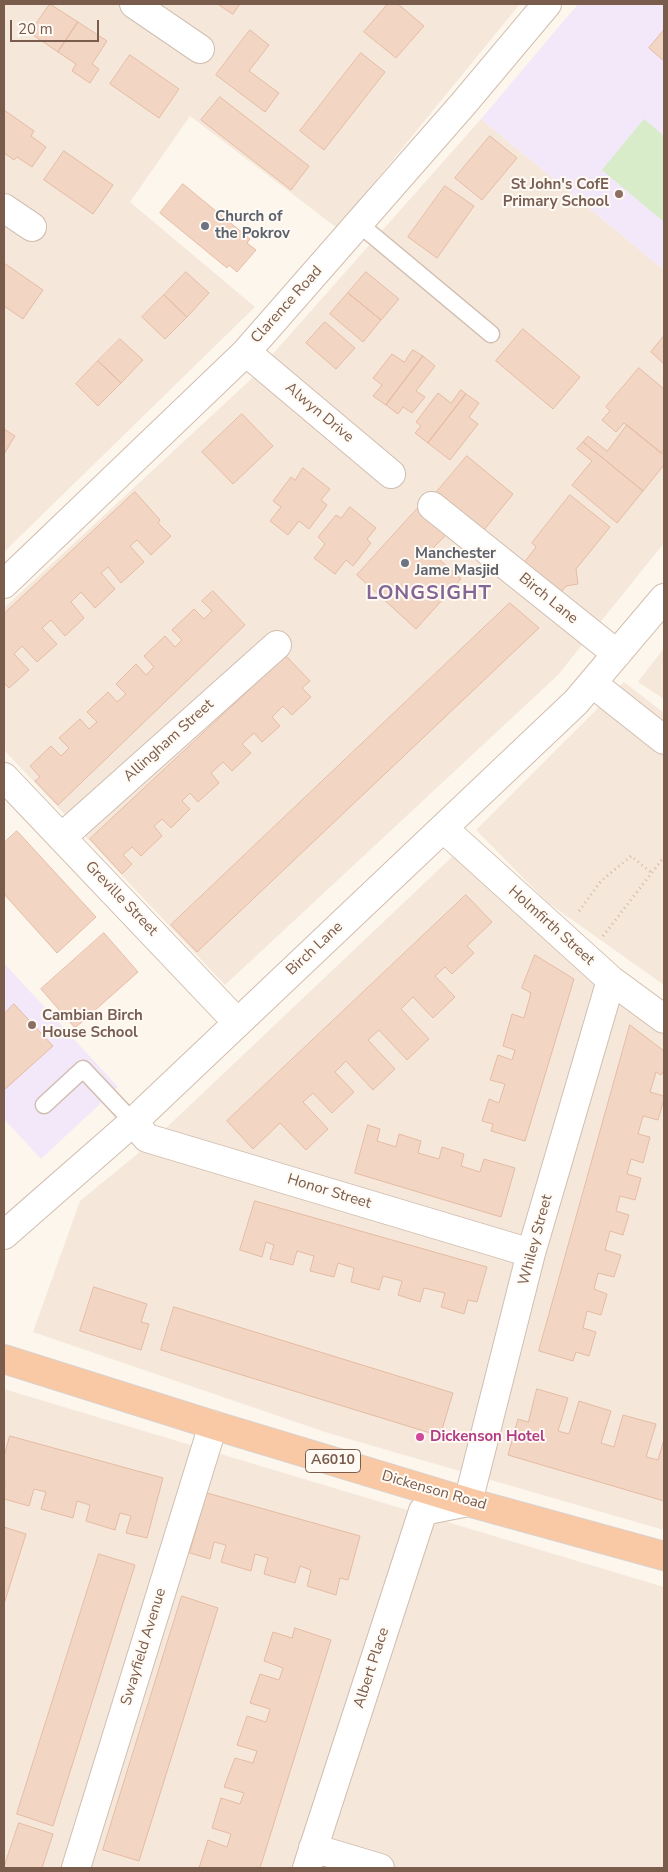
<!DOCTYPE html>
<style>
body{margin:0}
#map{position:relative;width:668px;height:1872px;overflow:hidden;background:#fdf6ec;font-family:"Nunito Sans",sans-serif}
canvas{display:block}
.frame{position:absolute;inset:0;border:5px solid #7a5c4d;pointer-events:none}
.scale{position:absolute;left:10px;top:20px;width:89px;height:22px;box-sizing:border-box;border:2px solid #7a5c4d;border-top:0;padding-left:6px;font-size:15px;line-height:18px;white-space:nowrap;color:#7a5c4d;-webkit-text-stroke:4px #fffaf3;paint-order:stroke}
</style>
<div id="map">
<canvas width="668" height="1872"></canvas>
<div class="frame"></div>
<div class="scale">20 m</div>
</div>
<script>
const ctx = document.querySelector('canvas').getContext('2d');
ctx.lineJoin = 'round';
function fillPath(path, color) {
  ctx.fillStyle = color;
  ctx.fill(path, 'evenodd');
}
function strokePath(path, color, width, dash) {
  ctx.strokeStyle = color;
  ctx.lineWidth = width;
  ctx.lineCap = dash ? 'butt' : 'round';
  ctx.setLineDash(dash || []);
  ctx.stroke(path);
}
function drawText(font, color, halo, rows, align = 'center') {
  ctx.font = font + ' "Nunito Sans",sans-serif';
  ctx.lineWidth = 4;
  ctx.setLineDash([]);
  ctx.textBaseline = 'middle';
  ctx.strokeStyle = halo;
  ctx.fillStyle = color;
  for (const [text, x, y, turn = 0] of rows) {
    ctx.save();
    ctx.translate(x, y);
    ctx.rotate((+turn || 0) * Math.PI / 180);
    ctx.textAlign = isNaN(turn) ? turn : align;
    if (halo) ctx.strokeText(text, 0, 0);
    ctx.fillText(text, 0, 0);
    ctx.restore();
  }
}
const residential = new Path2D(`
 M4,4H520L337,228L190,116L130,202L255,307L4,552Z
 M481,119L664,270V543L558,675L225,985L4,750V608L248,382Z
 M664,648V699L638,682Z
 M624,682L664,713V985L547,902L476,830Z
 M453,856L664,1029V1530L328,1433L33,1332L80,1201L147,1146Z
 M4,1389L664,1587V1868H4Z`);
const education = new Path2D(`
 M578,4H664V270L481,119Z
 M4,963L118,1087L41,1159L4,1119Z`);
const green = new Path2D(`
 M644,119L664,136V222L602,170Z`);
const building = new Path2D(`
 M50,4L78,22L58,52L30,33Z
 M218,4H240L233,14Z
 M388,4H398L424,26L396,58L364,32Z
 M78,22L107,41L92,64L99,69L90,83L72,71L76,64L58,52Z
 M250,30L269,45L249,71L279,93L265,112L216,75Z
 M664,30V61L649,48Z
 M361,53L385,72L324,150L300,131Z
 M130,55L179,89L159,118L110,84Z
 M220,97L309,166L291,190L201,120Z
 M4,110L34,131L31,136L46,147L32,167L17,157L14,160L4,153Z
 M490,136L517,158L482,200L455,178Z
 M64,151L113,185L93,214L44,180Z
 M183,184L250,239L247,243L256,250L237,272L229,265L227,268L160,213Z
 M445,186L474,206L437,258L408,237Z
 M4,263L43,290L23,319L4,306Z
 M186,272L209,293L187,317L164,295Z
 M366,272L399,299L381,320L348,293Z
 M348,293L381,320L363,342L330,314Z
 M164,295L187,317L165,339L142,317Z
 M325,322L355,348L336,369L306,343Z
 M523,329L580,377L553,409L496,361Z
 M664,336V364L651,352Z
 M120,339L143,360L121,383L98,361Z
 M413,350L423,356L386,405L373,396L382,385L373,378L392,354L404,362Z
 M423,356L435,366L416,391L425,397L412,413L403,407L398,414L386,405Z
 M98,361L121,383L98,406L76,384Z
 M639,368L664,389V449L661,453L624,423L616,432L602,420L610,411L606,407Z
 M461,390L466,394L428,443L415,433L421,426L416,422L438,393L451,403Z
 M466,394L479,403L469,417L478,424L450,460L428,443Z
 M242,414L273,446L233,484L202,452Z
 M627,425L664,455V465L643,491L583,442L588,436L607,451Z
 M4,429L15,436L4,454Z
 M583,442L643,491L617,523L572,485L592,461L577,449Z
 M467,456L513,494L483,531L436,493Z
 M303,468L330,489L321,500L327,505L309,529L299,521L288,535L270,521L281,507L273,501L291,477L295,480Z
 M135,492L160,520L158,523L171,536L151,555L137,540L130,546L144,562L121,583L108,567L101,573L115,589L95,608L81,592L71,602L84,618L65,636L51,620L42,628L57,644L37,662L22,646L14,654L29,670L9,688L4,683V614Z
 M570,495L610,527L576,569L578,584L566,586L557,597L520,568L536,547L532,543Z
 M350,507L376,528L367,539L371,543L353,566L346,560L335,574L314,558L325,544L318,537L336,515L341,518Z
 M417,509L446,535L430,551L461,579L416,629L357,575Z
 M213,591L245,625L58,805L35,781L40,777L30,766L51,746L61,756L69,748L59,738L80,719L89,729L97,722L87,712L108,692L117,702L126,694L116,684L136,664L146,675L154,667L144,656L165,636L175,647L182,640L172,630L194,609L204,619L212,611L202,601Z
 M510,603L539,628L197,952L171,925Z
 M286,656L310,681L302,688L311,697L292,715L283,706L272,717L280,726L262,742L254,733L242,744L251,753L232,771L223,762L211,773L219,783L198,802L190,793L182,801L190,809L171,828L162,819L154,826L162,836L141,856L132,847L123,855L132,864L122,874L90,839Z
 M17,831L96,917L57,953L4,894V843Z
 M466,895L492,922L467,946L474,953L452,974L445,967L435,976L455,997L433,1018L413,997L401,1009L429,1039L407,1060L379,1030L368,1040L395,1069L373,1090L346,1061L335,1072L354,1092L332,1113L313,1093L303,1102L328,1129L306,1150L280,1123L253,1149L227,1121Z
 M104,933L138,972L75,1028L41,989Z
 M535,955L574,979L525,1141L491,1131L493,1124L482,1121L489,1099L499,1103L505,1084L490,1080L498,1055L512,1060L515,1050L503,1046L512,1014L524,1018L531,993L522,988Z
 M14,1004L53,1046L4,1090V1014Z
 M630,1025L664,1051V1070L661,1075L656,1072L650,1092L664,1096V1099L658,1120L643,1116L638,1134L650,1137L643,1163L631,1159L627,1174L641,1178L635,1200L620,1196L616,1211L629,1215L623,1235L610,1231L605,1250L621,1255L614,1277L598,1273L594,1289L607,1294L601,1315L587,1311L583,1328L596,1332L589,1356L576,1352L573,1361L539,1351Z
 M368,1125L380,1129L377,1141L396,1147L399,1134L421,1141L418,1153L439,1159L442,1147L464,1154L461,1166L480,1172L484,1159L515,1168L501,1217L355,1173Z
 M255,1201L487,1267L477,1302L468,1300L464,1314L441,1307L445,1293L424,1288L420,1302L398,1295L402,1281L383,1276L379,1290L351,1282L354,1268L338,1263L334,1277L310,1271L314,1256L297,1251L293,1265L270,1259L274,1245L266,1242L262,1257L240,1250Z
 M94,1287L147,1304L141,1322L149,1324L141,1350L80,1331Z
 M174,1307L453,1393L440,1436L161,1350Z
 M537,1389L568,1398L558,1431L569,1434L579,1401L611,1411L601,1443L614,1447L623,1415L656,1424L646,1457L658,1460L664,1439V1501L508,1455L518,1419L528,1422Z
 M10,1436L163,1478L147,1538L126,1533L131,1516L120,1513L115,1530L86,1521L90,1505L77,1501L73,1518L41,1509L46,1492L34,1489L29,1506L4,1499L5,1481H4V1457Z
 M207,1493L360,1536L348,1580L340,1578L336,1595L307,1586L311,1570L300,1566L295,1583L264,1574L268,1558L255,1554L251,1571L221,1562L226,1545L214,1542L210,1559L190,1553Z
 M4,1527L26,1534L4,1604Z
 M99,1554L135,1565L53,1826L17,1814Z
 M182,1596L218,1608L139,1861L103,1850Z
 M295,1628L331,1640L260,1868H199L208,1840L227,1847L231,1834L212,1828L221,1798L240,1804L244,1793L224,1787L235,1758L253,1763L257,1751L237,1745L247,1716L266,1722L270,1709L250,1703L260,1674L279,1680L283,1668L264,1661L273,1632L292,1638Z
 M19,1823L53,1834L42,1868H4Z`);
const path = new Path2D(`
 M579,911L601,881L631,856L652,873
 M603,936L664,857`);
const service = new Path2D(`
 M358,223L491,334
 M44,1105L83,1069L133,1122`);
const minor = new Path2D(`
 M134,4L200,49
 M4,208L32,227
 M246,352L391,474
 M432,506L617,654
 M4,584L246,352L464,103L547,4
 M592,683L664,740
 M4,777L237,1022
 M443,828L611,980L664,1019
 M62,837L277,645
 M133,1122L147,1138L531,1253
 M4,1235L133,1122L576,702L664,598
 M313,1848L380,1868
 M76,1868L213,1425
 M307,1868L423,1511L468,1502L531,1253L611,980`);
const trunk = new Path2D(`
 M4,1359L213,1425L468,1502L664,1556`);
const markers = [
 [619,194,5,"#8d6e63"],
 [205,226,5,"#6b7280"],
 [405,563,5,"#6b7280"],
 [32,1025,5,"#8d6e63"],
 [420,1437,5,"#d1479c"]
];
const shields = [
 [333,1461,55]
];
const shieldNames = [
 ["A6010",333,1461]
];
const educationNames = [
 ["St John's CofE",609,185],
 ["Primary School",609,202],
 ["Cambian Birch",42,1016,"left"],
 ["House School",42,1033,"left"]
];
const worshipNames = [
 ["Church of",215,217],
 ["the Pokrov",215,234],
 ["Manchester",415,554],
 ["Jame Masjid",415,571]
];
const streetNames = [
 ["Clarence Road",287,305,-48],
 ["Alwyn Drive",319,413,40],
 ["Birch Lane",548,599,39],
 ["Allingham Street",169,741,-42],
 ["Greville Street",121,899,46],
 ["Holmfirth Street",551,926,42],
 ["Birch Lane",315,949,-43],
 ["Honor Street",329,1192,17],
 ["Whiley Street",536,1240,-75],
 ["Dickenson Road",434,1491,16],
 ["Swayfield Avenue",144,1647,-73],
 ["Albert Place",372,1668,-72]
];
const hotelNames = [
 ["Dickenson Hotel",430,1437]
];
const districtNames = [
 ["LONGSIGHT",429,594]
];
fillPath(residential, '#f5e8da');
fillPath(education, '#f3e8fa');
fillPath(green, '#d8ecc9');
fillPath(building, '#f3d5c3');
strokePath(building, '#e6bba3', 1);
strokePath(service, '#d1beb0', 19);
strokePath(minor, '#d1beb0', 30);
strokePath(trunk, '#dad1cd', 30);
strokePath(path, '#d9b8a5', 3, [1, 4]);
strokePath(service, '#fff', 16);
strokePath(minor, '#fff', 28);
strokePath(trunk, '#f9c8a4', 28);
for (const [x, y, r, color] of markers) {
  const dot = new Path2D();
  dot.arc(x, y, r, 0, 2 * Math.PI);
  ctx.fillStyle = color;
  ctx.fill(dot);
  strokePath(dot, '#fffaf3', 2);
}
for (const [x, y, w] of shields) {
  const box = new Path2D();
  box.roundRect(x - w / 2, y - 11.5, w, 23, 4);
  ctx.fillStyle = '#fffaf3';
  ctx.fill(box);
  strokePath(box, '#7a5c4d', 1);
}
drawText('bold 14px', '#7a5c4d', null, shieldNames);
drawText('bold 15px', '#785e54', '#fffaf3', educationNames, 'right');
drawText('bold 15px', '#5b616d', '#fffaf3', worshipNames, 'left');
drawText('15px', '#7a5c4d', '#fffaf3', streetNames);
drawText('bold 15px', '#b23c85', '#fffaf3', hotelNames, 'left');
ctx.letterSpacing = '1px';
drawText('bold 20px', '#846695', '#fffaf3', districtNames);
ctx.letterSpacing = '0px';
</script>
